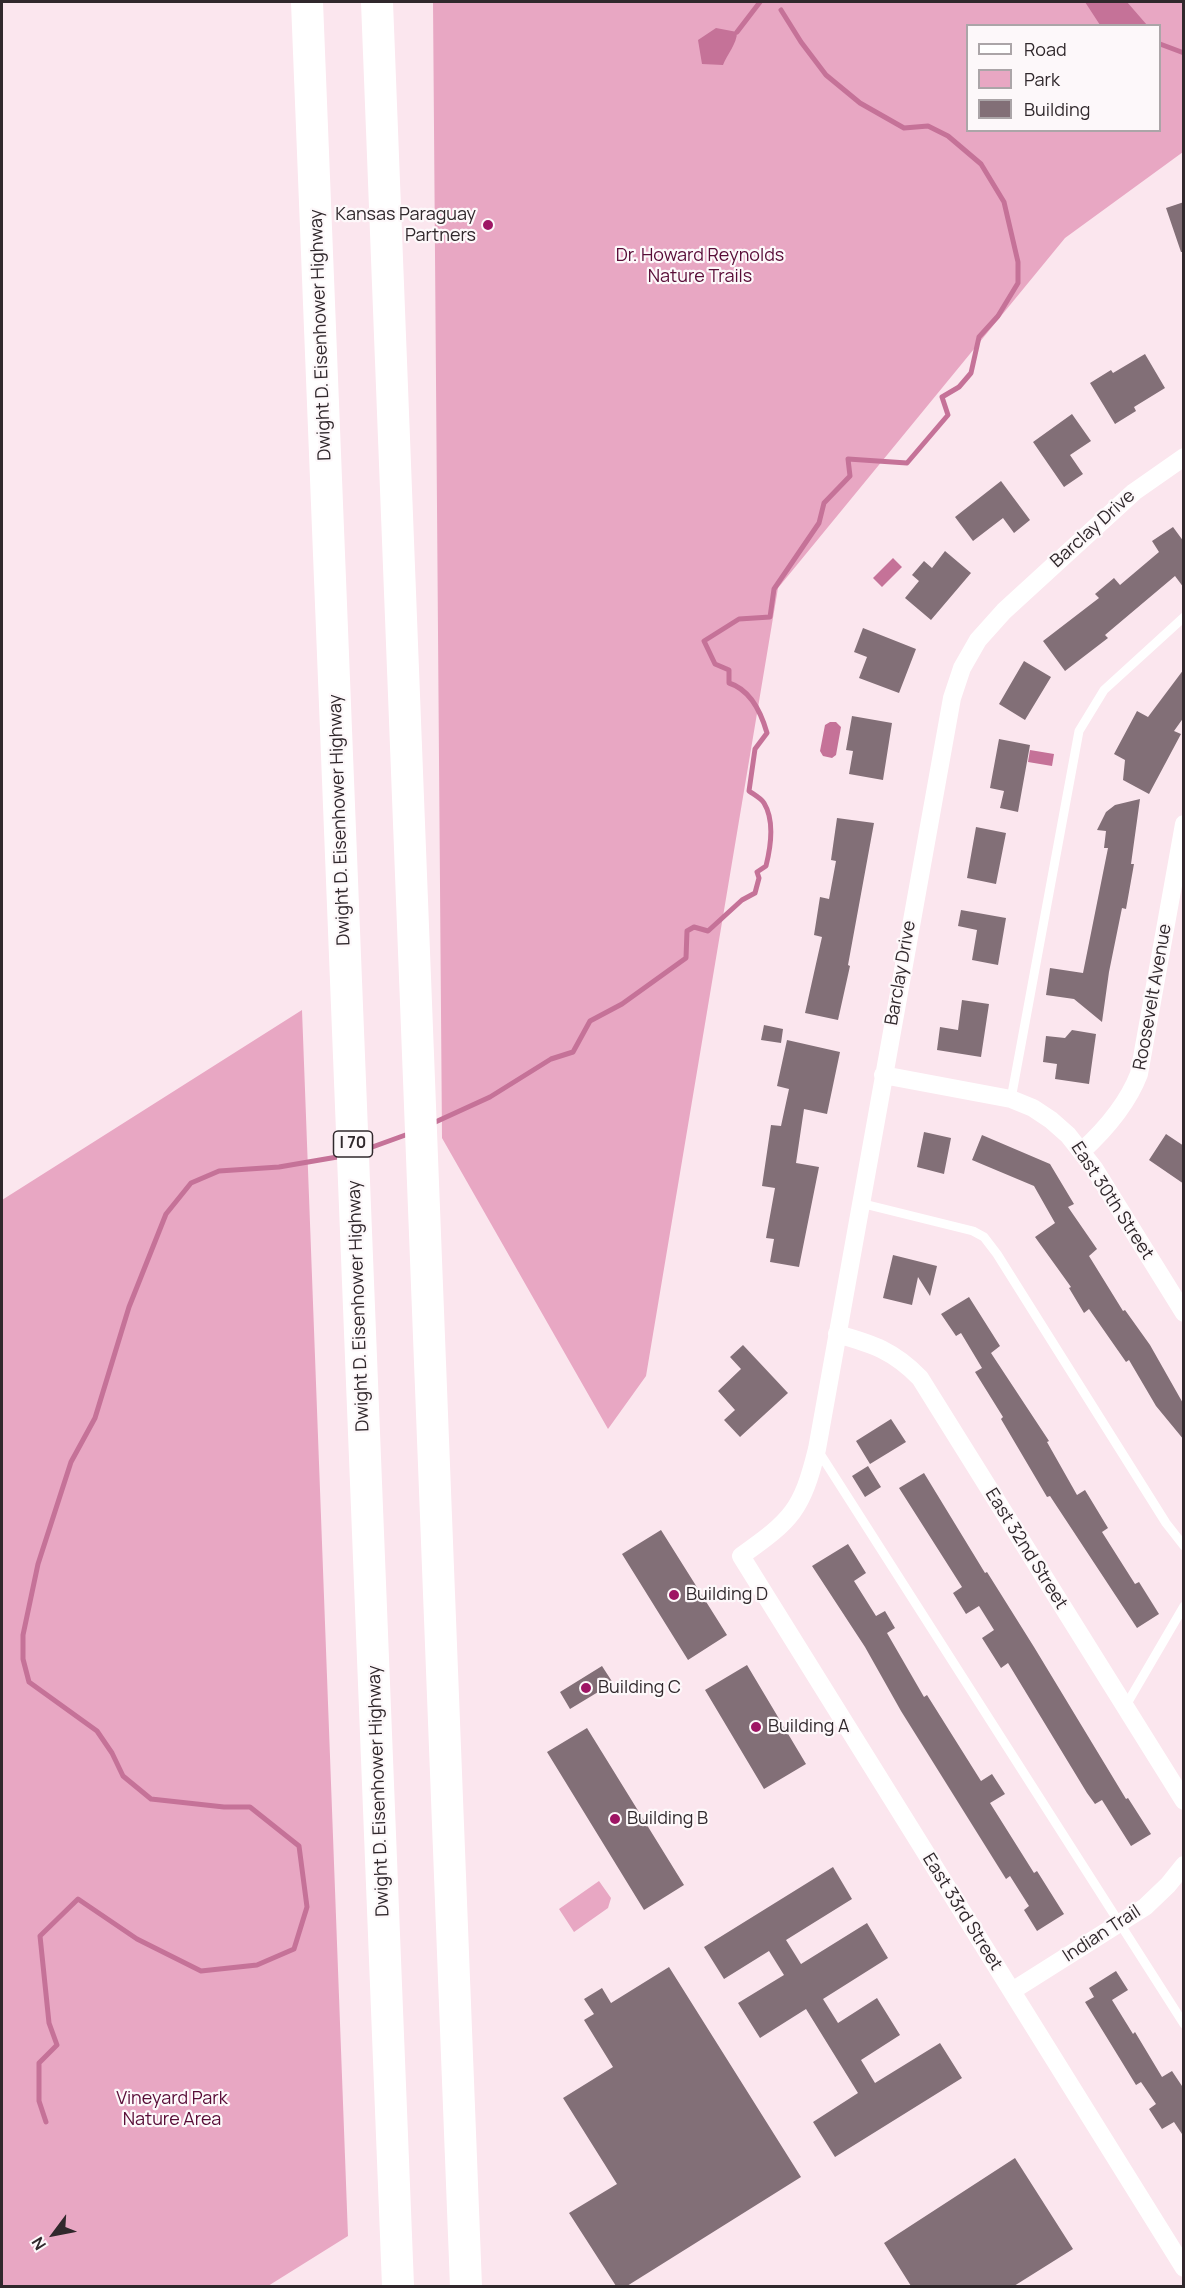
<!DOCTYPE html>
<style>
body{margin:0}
#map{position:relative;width:1185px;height:2288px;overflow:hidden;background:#fbe6ee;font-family:Manrope,sans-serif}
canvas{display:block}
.frame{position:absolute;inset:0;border:3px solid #30282c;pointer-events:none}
.legend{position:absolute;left:966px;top:24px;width:195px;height:108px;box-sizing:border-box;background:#fdf8fa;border:2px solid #aba5a8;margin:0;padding:8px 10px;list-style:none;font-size:18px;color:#30282c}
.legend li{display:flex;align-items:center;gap:12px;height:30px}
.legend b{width:30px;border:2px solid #aba5a8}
.north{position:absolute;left:24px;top:2204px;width:60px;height:60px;-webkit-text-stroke:4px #fdf8fa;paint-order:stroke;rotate:238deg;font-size:16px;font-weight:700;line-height:24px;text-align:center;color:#30282c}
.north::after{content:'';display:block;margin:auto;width:21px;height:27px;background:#30282c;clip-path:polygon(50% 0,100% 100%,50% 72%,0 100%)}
</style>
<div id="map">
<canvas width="1185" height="2288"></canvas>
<div class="frame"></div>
<ul class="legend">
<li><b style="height:8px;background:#fff"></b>Road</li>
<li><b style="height:16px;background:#e8a7c3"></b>Park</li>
<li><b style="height:16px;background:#826f77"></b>Building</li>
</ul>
<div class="north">N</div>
</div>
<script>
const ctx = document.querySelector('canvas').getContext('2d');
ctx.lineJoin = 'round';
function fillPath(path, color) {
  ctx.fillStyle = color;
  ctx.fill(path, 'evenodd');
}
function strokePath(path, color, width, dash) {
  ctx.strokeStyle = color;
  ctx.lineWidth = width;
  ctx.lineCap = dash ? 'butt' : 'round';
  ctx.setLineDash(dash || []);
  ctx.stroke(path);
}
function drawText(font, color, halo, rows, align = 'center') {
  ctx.font = font + ' Manrope,sans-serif';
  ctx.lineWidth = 4.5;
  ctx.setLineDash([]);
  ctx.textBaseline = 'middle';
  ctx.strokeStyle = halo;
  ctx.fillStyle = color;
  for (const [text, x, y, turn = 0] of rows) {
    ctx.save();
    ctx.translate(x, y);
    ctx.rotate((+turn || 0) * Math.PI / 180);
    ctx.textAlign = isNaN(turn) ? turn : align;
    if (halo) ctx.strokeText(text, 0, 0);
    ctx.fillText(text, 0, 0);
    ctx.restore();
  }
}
const green = new Path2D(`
 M433,2H1183V152L1065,238L778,588L646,1376L608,1429L442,1138ZM968,26H1160V130H968Z
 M302,1010L348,2236L268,2286H2V1200Z
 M599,1881L611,1898L608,1908L574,1932L559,1909Z`);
const water = new Path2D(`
 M1085,2H1127L1147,25H1100Z
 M716,28L737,32C737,44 727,54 723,65L702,64L698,40Z
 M893,558L902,567L882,587L873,578Z
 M830,722H836L841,727L836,755L832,758L823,756L820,751L825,725Z
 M1030,750L1054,754L1052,766L1028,762Z`);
const stream = new Path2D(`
 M737,32L760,2
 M1160,44L1184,53
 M431,1124L490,1097L551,1059L573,1052L590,1021L622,1004L686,958L687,931L694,927L708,931L742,900L755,893L759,878L757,872L766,866C771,846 775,821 764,803C761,798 753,794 749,791L755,749L767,733C761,712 751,690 729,683V670L715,664L704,641L739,619L770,617L774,589L819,523L824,503L850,476L848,459L907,463L948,415L942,397L959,387L971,373L979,337L998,316L1018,283V262L1004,202L981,164L948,136L928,126L904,128L860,103L826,75L801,42L781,10
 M364,1150L411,1133
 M46,2122L39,2101V2063L57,2045L49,2023L40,1936L78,1899L137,1939L201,1971L257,1965L294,1949L307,1907L299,1846L250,1807H224L151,1799L123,1776L112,1753L97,1731L29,1682L23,1659V1635L38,1564L71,1462L95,1418L129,1307L166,1214L191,1183L219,1171L279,1167L343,1156`);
const building = new Path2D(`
 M1184,202V252H1181L1166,208Z
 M1145,354L1165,388L1134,407L1136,411L1115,424L1090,383L1111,370L1113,373Z
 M1072,414L1091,441L1070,455L1083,474L1064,487L1033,442Z
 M1001,481L1030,520L1014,533L1003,518L973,541L955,517Z
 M1173,527L1184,542V588L1175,576L1105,635L1108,638L1065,671L1043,641L1099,598L1095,594L1114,578L1120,585L1159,552L1152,541Z
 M945,551L971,573L931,620L905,598L919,581L912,575L924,561L932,568Z
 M863,628L916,649L899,693L859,678L867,657L854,652Z
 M1024,661L1051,677L1025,720L999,704Z
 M1184,669V717L1174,731L1181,734L1149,794L1123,780L1125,760L1114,754L1137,711L1148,717Z
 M852,716L892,723L883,780L849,774L853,751L846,750Z
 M999,739L1030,745L1018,812L1000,808L1004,791L990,788Z
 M1140,799L1131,864H1134L1126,909L1122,908L1109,972L1102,1022L1074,999L1046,995L1050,968L1083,973L1108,848H1104L1106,831L1097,830L1106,812L1115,805Z
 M837,818L874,823L848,965L850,966L838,1020L805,1013L822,937L814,935L820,897L829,899L836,861L831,860Z
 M976,827L1006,833L996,884L967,878Z
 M961,910L1006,918L998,965L972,960L977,930L958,926Z
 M962,1000L989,1004L981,1057L937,1050L940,1027L958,1030Z
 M764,1025L783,1029L781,1043L761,1040Z
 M1072,1030L1096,1034L1089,1084L1055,1079L1057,1064L1043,1062L1046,1036L1065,1038Z
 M787,1040L840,1052L827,1114L804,1109L796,1163L819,1167L799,1267L770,1262L774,1239L766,1238L775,1188L762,1186L771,1125L781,1126L789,1089L777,1086Z
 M924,1132L951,1138L944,1174L917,1167Z
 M1166,1134L1184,1146V1184L1149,1160Z
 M982,1135L1050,1164L1074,1204L1068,1207L1097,1249L1089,1256L1123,1311L1125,1310L1150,1345L1184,1405V1440L1156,1406L1129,1360L1126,1362L1089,1309L1084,1313L1069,1288L1071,1287L1035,1237L1055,1223L1034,1186L972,1160Z
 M893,1255L937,1266L930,1296L918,1277L912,1305L883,1298Z
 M969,1297L1000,1346L991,1353L1049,1441L1047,1442L1077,1495L1085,1490L1108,1528L1102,1532L1135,1584L1139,1582L1159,1614L1137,1628L1050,1496L1047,1497L1001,1419L1003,1417L975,1372L982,1368L961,1333L956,1336L941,1314Z
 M743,1345L788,1393L740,1437L724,1420L735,1410L718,1391L741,1369L730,1357Z
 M891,1419L906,1442L870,1464L856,1441Z
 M868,1466L881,1487L865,1497L852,1476Z
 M924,1473L985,1573L987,1572L1034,1647L1126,1799L1128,1798L1151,1834L1131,1846L1102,1800L1095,1804L1087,1793L1008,1663L1001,1668L982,1638L994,1630L979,1606L966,1614L953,1593L962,1587L899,1488Z
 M661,1530L727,1635L688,1660L622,1554Z
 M848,1544L866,1573L854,1581L876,1616L885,1611L895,1628L887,1633L924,1697L927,1695L981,1781L992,1774L1005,1794L990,1803L1034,1873L1037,1871L1064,1914L1037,1931L1024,1910L1029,1906L1010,1876L1006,1879L901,1711L865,1647L812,1566Z
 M747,1665L806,1764L764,1789L705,1690Z
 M602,1666L613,1683L570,1709L560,1692Z
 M587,1728L684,1885L644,1910L547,1752Z
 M833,1867L852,1899L786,1940L801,1964L867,1923L888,1958L823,1999L838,2023L877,1998L900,2035L861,2060L875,2083L940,2043L962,2078L835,2157L813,2122L858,2093L806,2009L760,2038L738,2003L784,1975L769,1951L724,1979L704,1947Z
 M669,1967L801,2177L627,2286H616L569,2213L617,2184L563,2098L613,2067L584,2020L594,2014L584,1999L602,1988L611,2003Z
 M1116,1971L1128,1990L1112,2000L1133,2034L1135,2032L1162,2077L1172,2071L1184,2089V2137L1174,2122L1162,2129L1149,2109L1156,2104L1141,2082L1136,2085L1085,2002L1094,1997L1089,1988Z
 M1015,2158L1073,2249L1014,2286H911L884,2243Z`);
const service = new Path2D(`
 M1011,1099L1079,731L1104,690L1184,617
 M860,1203L973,1231L984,1237L997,1254L1166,1523L1184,1546
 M817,1449L1184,2024
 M1125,1707L1184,1606`);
const minor = new Path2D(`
 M1184,457L1134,492L1004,611L978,640L962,668L952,698L817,1449C802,1510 792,1520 741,1556L1184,2268
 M883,1075L1011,1099L1033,1108L1051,1120L1068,1135L1094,1168L1184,1313
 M1082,1151C1106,1129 1127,1105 1139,1074L1184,824
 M837,1334C873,1344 894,1351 920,1378L1184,1801
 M1012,1991L1145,1907L1168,1885L1184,1865`);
const motorway = new Path2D(`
 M307,2L398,2286
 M377,2L466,2286`);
const markers = [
 [488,225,6,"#9e1564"],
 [674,1595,6,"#9e1564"],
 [586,1688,6,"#9e1564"],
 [756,1727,6,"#9e1564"],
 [615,1819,6,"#9e1564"]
];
const shields = [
 [353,1144,39]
];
const shieldNames = [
 ["I 70",353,1144]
];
const poiNames = [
 ["Kansas Paraguay",476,215,"right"],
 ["Partners",476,236,"right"],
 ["Building D",686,1595],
 ["Building C",598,1688],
 ["Building A",768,1727],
 ["Building B",627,1819]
];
const parkNames = [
 ["Dr. Howard Reynolds",700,256],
 ["Nature Trails",700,277],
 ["Vineyard Park",172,2099],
 ["Nature Area",172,2120]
];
const streetNames = [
 ["Dwight D. Eisenhower Highway",321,335,-92],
 ["Barclay Drive",1093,529,-42],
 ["Dwight D. Eisenhower Highway",340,820,-92],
 ["Barclay Drive",901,973,-80],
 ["Roosevelt Avenue",1153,997,-80],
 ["East 30th Street",1112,1201,57],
 ["Dwight D. Eisenhower Highway",359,1306,-92],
 ["East 32nd Street",1026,1549,58],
 ["Dwight D. Eisenhower Highway",379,1791,-92],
 ["East 33rd Street",962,1912,58],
 ["Indian Trail",1102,1934,-33]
];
fillPath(green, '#e8a7c3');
fillPath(water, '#c57298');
strokePath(stream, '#c57298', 5);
fillPath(building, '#826f77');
strokePath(service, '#fff', 9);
strokePath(minor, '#fff', 18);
strokePath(motorway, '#fff', 32);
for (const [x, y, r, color] of markers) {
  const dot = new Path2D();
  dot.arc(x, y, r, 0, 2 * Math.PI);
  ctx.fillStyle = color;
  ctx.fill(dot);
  strokePath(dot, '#fdf8fa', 2);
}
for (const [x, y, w] of shields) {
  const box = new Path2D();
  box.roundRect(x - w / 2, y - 13, w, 26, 4.5);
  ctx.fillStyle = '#fdf8fa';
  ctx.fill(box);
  strokePath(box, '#30282c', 1.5);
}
drawText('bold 16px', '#30282c', null, shieldNames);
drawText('18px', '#30282c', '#fdf8fa', poiNames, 'left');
drawText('18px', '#580c37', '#fdf8fa', parkNames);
drawText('18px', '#30282c', '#fdf8fa', streetNames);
</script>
